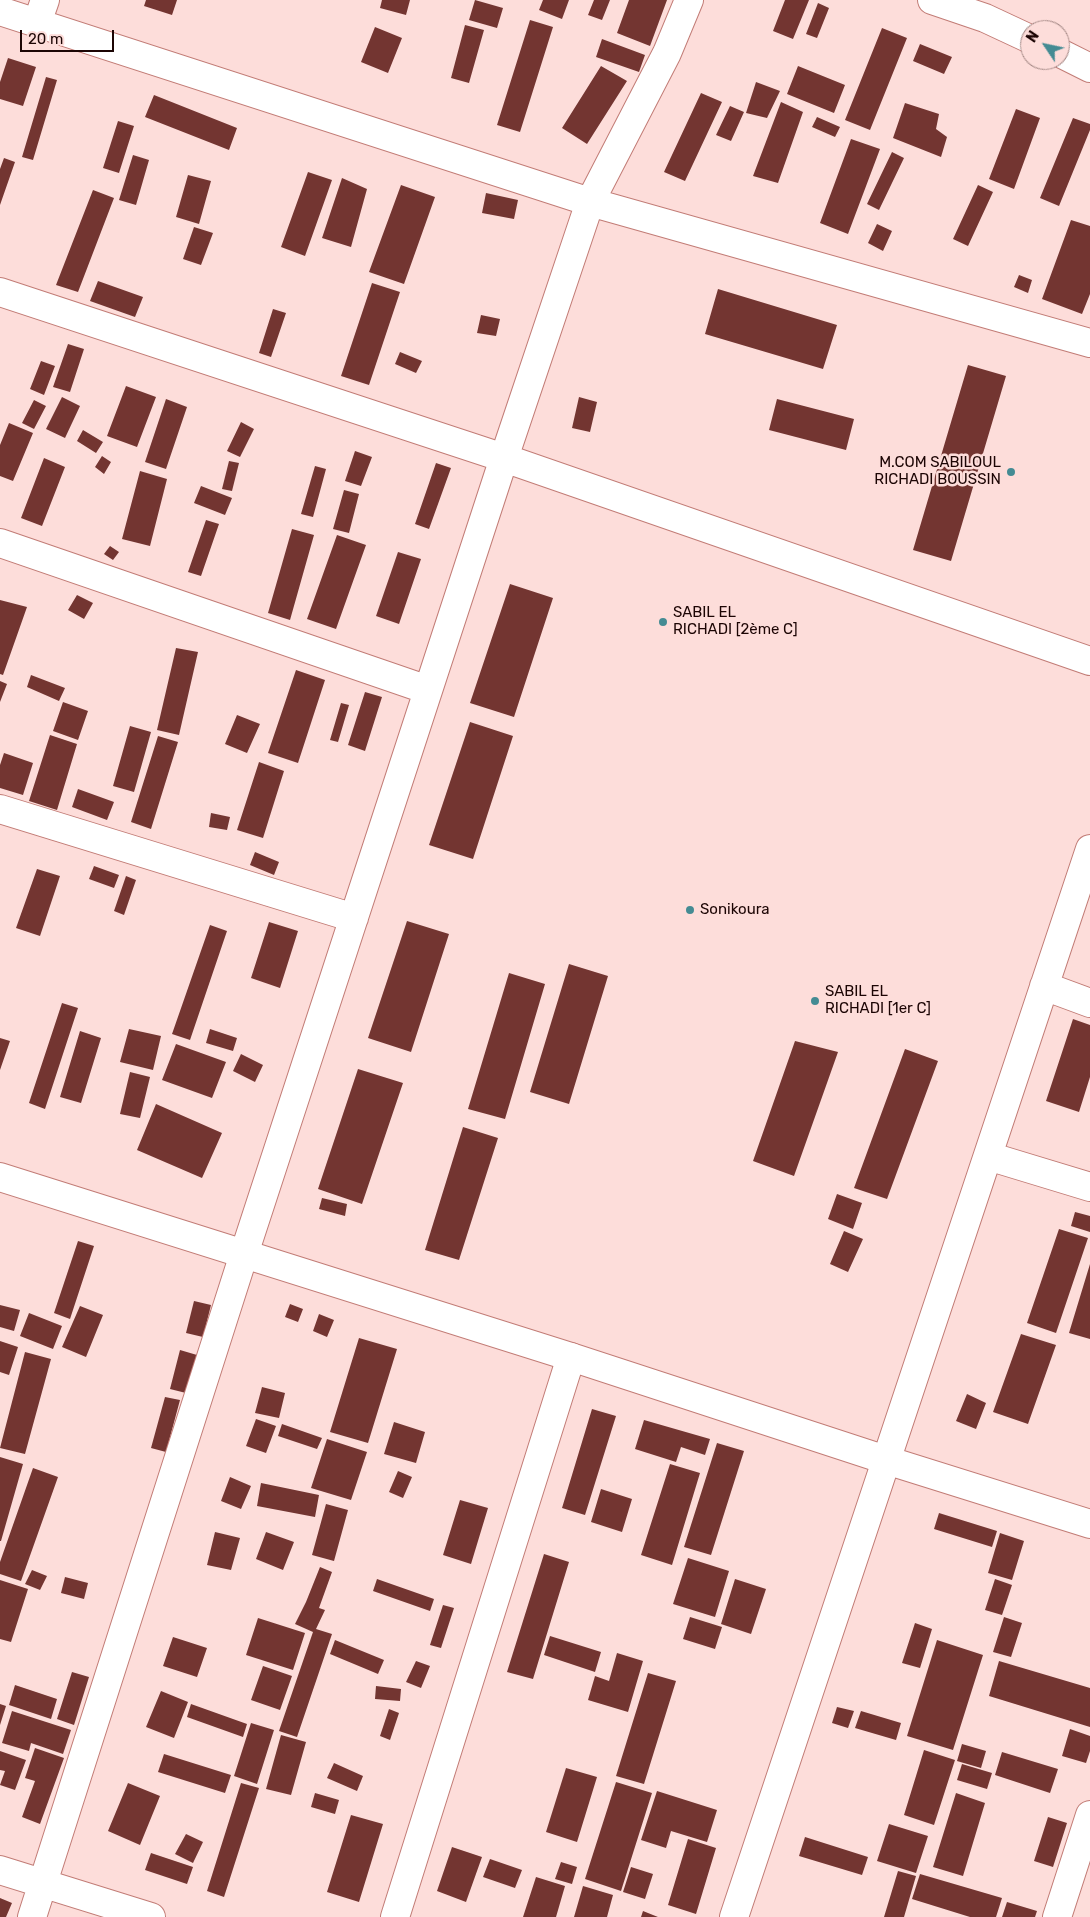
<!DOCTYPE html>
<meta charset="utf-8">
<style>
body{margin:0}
#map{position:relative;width:1090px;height:1917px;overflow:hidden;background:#fdddda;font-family:Rubik,sans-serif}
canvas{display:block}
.north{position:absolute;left:1020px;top:20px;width:50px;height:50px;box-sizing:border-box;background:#fdddda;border:1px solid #a38784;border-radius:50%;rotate:304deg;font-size:14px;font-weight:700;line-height:20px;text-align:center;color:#1c0504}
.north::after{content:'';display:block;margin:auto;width:18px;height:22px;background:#448b93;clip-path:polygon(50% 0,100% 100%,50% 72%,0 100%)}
.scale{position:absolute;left:20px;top:30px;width:94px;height:22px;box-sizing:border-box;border:2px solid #1c0504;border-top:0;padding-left:6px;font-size:15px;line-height:18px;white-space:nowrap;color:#1c0504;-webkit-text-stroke:4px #fdddda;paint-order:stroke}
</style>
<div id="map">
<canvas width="1090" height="1917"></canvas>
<div class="north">N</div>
<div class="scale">20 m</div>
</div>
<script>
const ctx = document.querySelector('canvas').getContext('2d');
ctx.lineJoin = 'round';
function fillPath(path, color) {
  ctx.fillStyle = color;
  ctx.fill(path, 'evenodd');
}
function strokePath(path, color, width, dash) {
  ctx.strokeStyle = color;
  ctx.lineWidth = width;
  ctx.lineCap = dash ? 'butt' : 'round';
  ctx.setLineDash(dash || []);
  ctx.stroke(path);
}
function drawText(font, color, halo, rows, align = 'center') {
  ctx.font = font + ' Rubik,sans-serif';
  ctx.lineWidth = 5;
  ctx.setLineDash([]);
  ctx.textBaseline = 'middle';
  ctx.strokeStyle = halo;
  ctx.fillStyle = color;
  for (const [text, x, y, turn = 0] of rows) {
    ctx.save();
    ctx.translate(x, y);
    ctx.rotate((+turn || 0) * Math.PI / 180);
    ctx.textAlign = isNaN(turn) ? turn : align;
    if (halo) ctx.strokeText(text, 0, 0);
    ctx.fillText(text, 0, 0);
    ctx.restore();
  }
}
const building = new Path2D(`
 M146,0H177L172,15L144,6Z
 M382,0H410L406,15L380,8Z
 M475,0L503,8L497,28L469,20Z
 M543,0H569L562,19L539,10Z
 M594,0H610L602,20L588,15Z
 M629,0H667L650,46L617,33Z
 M785,0H809L793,39L773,31Z
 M818,3L829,8L817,38L806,34Z
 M530,20L553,27L520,132L497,125Z
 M465,25L484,30L469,83L451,78Z
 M375,27L402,38L388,73L361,62Z
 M882,28L907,38L870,130L845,120Z
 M602,39L645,55L639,72L596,57Z
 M920,44L952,57L944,74L913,61Z
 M8,58L36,67L23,106L0,99V82Z
 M601,66L627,81L587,144L562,128Z
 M798,66L845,85L834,113L787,94Z
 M46,77L57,80L33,160L22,157Z
 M756,82L780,91L767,118L746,113Z
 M701,93L722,102L685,181L664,172Z
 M154,95L237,128L229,150L145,117Z
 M781,102L803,112L778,183L753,176Z
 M905,103L939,114L936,129L947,137L941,157L893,138Z
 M730,106L744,112L731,141L716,135Z
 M1016,109L1040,118L1014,189L989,179Z
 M817,117L840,127L835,137L812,127Z
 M1073,118L1090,124V130L1059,206L1040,198Z
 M118,121L134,126L119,173L103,168Z
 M851,139L880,149L848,234L820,223Z
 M892,152L904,158L879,210L867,204Z
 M133,155L149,160L136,205L119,200Z
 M4,158L15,162L0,205V169Z
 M308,172L332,180L305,256L281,247Z
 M188,175L211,181L199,224L176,217Z
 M342,178L367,189L351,247L322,238Z
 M401,185L435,197L404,284L369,272Z
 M978,185L993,192L968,246L953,239Z
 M93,190L114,198L78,292L56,285Z
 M486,193L518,200L514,219L482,213Z
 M1071,220L1090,226V294L1082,314L1042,299Z
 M877,224L892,231L883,251L868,243Z
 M194,227L213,233L201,265L183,259Z
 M1019,275L1032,280L1028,293L1014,287Z
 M98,281L143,297L135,317L90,301Z
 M372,283L400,292L369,385L341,376Z
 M718,289L837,325L823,369L705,334Z
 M273,309L286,313L271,357L259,353Z
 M481,315L500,319L496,336L477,333Z
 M68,344L84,349L70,392L53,387Z
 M400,352L422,361L416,373L395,364Z
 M41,361L55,366L44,395L30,389Z
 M968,365L1006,376L951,561L913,550Z
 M126,386L156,397L137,447L107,436Z
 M62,397L80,406L65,438L46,429Z
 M579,397L597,402L590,432L572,428Z
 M166,399L187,407L166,469L145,462Z
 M777,399L854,419L846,450L769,430Z
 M34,400L46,406L34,429L22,423Z
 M241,422L254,429L240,457L227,451Z
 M9,423L33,433L13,481L0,476V445Z
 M83,430L103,442L96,453L77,441Z
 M355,451L372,457L361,486L345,481Z
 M102,456L111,462L104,474L95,467Z
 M44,458L65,467L42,526L21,518Z
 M229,461L239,463L232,491L222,489Z
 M436,463L451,468L429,529L415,524Z
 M315,466L326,469L313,517L301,514Z
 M140,471L167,479L150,546L122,539Z
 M201,486L232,498L225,515L194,503Z
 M344,490L359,494L349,533L333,529Z
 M206,520L219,524L201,576L188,572Z
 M292,529L314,535L290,620L268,613Z
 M337,535L366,545L336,629L307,619Z
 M110,546L119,552L113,560L104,554Z
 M398,552L421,559L399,624L376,616Z
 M510,584L553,598L514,717L470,703Z
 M77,595L93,603L84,619L68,610Z
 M0,600L27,607L3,675L0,674Z
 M176,648L198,652L179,735L157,730Z
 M296,670L325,680L298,763L268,753Z
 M31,675L65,688L59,701L27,687Z
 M0,681L7,684L0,702Z
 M365,692L382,697L365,751L348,745Z
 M63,702L88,711L78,740L53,731Z
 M341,703L349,705L338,742L330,740Z
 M237,715L260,724L247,753L225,744Z
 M470,722L513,736L473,859L429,845Z
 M130,726L151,732L134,792L113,786Z
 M50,735L77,744L57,810L29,801Z
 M158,736L178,742L151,829L131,822Z
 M4,753L33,763L23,795L0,788V765Z
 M259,762L284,771L263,838L237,830Z
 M78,789L114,802L107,820L72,807Z
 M211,813L230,817L227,830L209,827Z
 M255,852L279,862L274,875L250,865Z
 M94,866L119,875L114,888L89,879Z
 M37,869L60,876L40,936L16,928Z
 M126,876L136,880L124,915L114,911Z
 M407,921L449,934L411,1052L368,1038Z
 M269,922L298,931L280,988L251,978Z
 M210,925L227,931L190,1040L172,1034Z
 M569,964L608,976L569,1104L530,1092Z
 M509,973L545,984L505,1119L468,1109Z
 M62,1003L78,1008L45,1109L29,1103Z
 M1073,1019L1090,1025V1077L1079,1112L1046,1101Z
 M129,1029L161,1036L153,1070L120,1062Z
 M210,1029L237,1038L233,1051L206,1043Z
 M80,1031L101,1038L81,1103L60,1097Z
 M0,1038L10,1041L0,1070Z
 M795,1041L838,1052L794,1176L753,1161Z
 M176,1044L226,1062L212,1098L162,1080Z
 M905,1049L938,1061L887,1199L854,1188Z
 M241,1054L263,1065L255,1082L233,1071Z
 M358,1069L403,1083L362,1204L318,1189Z
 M130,1072L150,1077L140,1118L120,1114Z
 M156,1104L222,1133L202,1178L137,1150Z
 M463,1127L498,1138L459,1260L425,1250Z
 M837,1194L862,1203L853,1229L828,1219Z
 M322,1198L347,1204L345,1216L319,1209Z
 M1075,1212L1090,1216V1232L1071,1226Z
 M1059,1229L1088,1238L1056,1333L1027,1323Z
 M844,1231L863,1239L848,1272L830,1264Z
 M78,1241L94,1246L70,1319L54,1313Z
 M1090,1264V1339L1069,1333Z
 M194,1301L211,1305L203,1337L186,1333Z
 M290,1304L303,1309L298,1322L285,1317Z
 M0,1305L20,1310L14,1331L0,1327Z
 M80,1306L103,1315L86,1357L62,1347Z
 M29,1313L62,1326L53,1349L20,1336Z
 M319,1314L334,1320L327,1337L313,1331Z
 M1021,1334L1056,1345L1028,1424L993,1412Z
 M359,1338L397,1349L368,1443L330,1432Z
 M0,1341L18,1347L9,1375L0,1372Z
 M180,1350L197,1355L186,1393L170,1389Z
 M25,1352L51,1359L25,1454L0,1448Z
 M262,1387L285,1393L279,1418L255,1413Z
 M967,1394L986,1403L976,1429L956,1421Z
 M165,1397L180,1400L166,1452L151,1448Z
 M592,1409L616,1416L585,1515L562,1508Z
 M256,1419L276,1426L266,1453L246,1446Z
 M644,1420L710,1439L705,1455L681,1447L676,1462L635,1449Z
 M394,1422L425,1432L416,1463L384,1454Z
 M282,1424L322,1438L317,1449L278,1436Z
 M327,1439L367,1452L351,1500L311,1488Z
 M717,1443L744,1451L711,1555L684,1547Z
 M0,1457L23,1464L1,1541H0Z
 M670,1464L700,1473L672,1565L641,1555Z
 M33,1468L58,1477L21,1581L0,1574V1562Z
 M398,1471L412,1477L403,1498L389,1492Z
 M230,1477L251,1486L241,1509L221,1501Z
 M261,1483L319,1495L315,1517L257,1506Z
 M601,1489L632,1499L622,1532L591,1522Z
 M460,1500L488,1508L471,1564L443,1555Z
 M326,1504L348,1510L334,1561L312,1555Z
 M939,1513L997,1531L992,1547L934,1529Z
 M215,1532L240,1538L231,1570L207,1565Z
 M266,1532L294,1542L283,1570L256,1559Z
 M1000,1533L1024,1541L1012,1580L988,1573Z
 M544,1554L569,1562L533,1679L507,1672Z
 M688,1558L729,1571L715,1617L673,1604Z
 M320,1567L332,1572L319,1608L325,1610L316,1629L332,1634L297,1737L279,1731L313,1632L295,1624L306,1602Z
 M32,1570L47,1576L40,1590L25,1584Z
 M65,1577L88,1583L84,1599L61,1593Z
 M377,1579L434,1599L430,1611L373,1591Z
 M735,1579L766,1589L751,1634L721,1624Z
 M995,1579L1012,1585L1002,1615L985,1610Z
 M0,1580L28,1589L11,1642L0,1639Z
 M443,1605L454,1608L441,1648L430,1645Z
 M690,1617L722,1627L715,1649L683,1639Z
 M1004,1617L1022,1623L1011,1657L993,1652Z
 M258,1618L305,1633L293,1670L246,1655Z
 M915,1623L932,1629L920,1668L902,1663Z
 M550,1636L601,1652L595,1672L544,1655Z
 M173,1637L207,1648L197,1677L163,1666Z
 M335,1640L384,1660L378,1674L330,1654Z
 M937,1640L983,1655L953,1750L907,1736Z
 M617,1653L643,1661L628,1712L588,1700L595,1676L609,1681Z
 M416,1661L430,1666L421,1688L406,1682Z
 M999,1661L1090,1688V1727L989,1696Z
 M263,1666L292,1676L280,1710L251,1700Z
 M72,1672L89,1677L74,1725L57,1719Z
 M648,1673L676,1681L644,1784L616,1776Z
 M15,1685L57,1699L51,1719L9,1705Z
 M376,1686L401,1689L400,1701L375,1699Z
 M161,1691L188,1702L174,1738L146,1727Z
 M0,1704L6,1706L0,1725Z
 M191,1704L247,1724L243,1737L187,1717Z
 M837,1707L854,1711L848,1728L832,1723Z
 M389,1709L399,1713L390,1740L380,1736Z
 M12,1711L71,1730L63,1754L31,1743L29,1751L2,1743Z
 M861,1711L901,1723L896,1740L855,1728Z
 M251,1723L274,1730L257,1784L234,1776Z
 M1070,1729L1090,1736V1751L1086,1763L1062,1756Z
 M281,1735L306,1742L291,1795L266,1789Z
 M962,1744L986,1751L981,1768L957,1761Z
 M35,1748L64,1758L40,1824L22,1817L35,1781L25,1778Z
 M924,1750L955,1760L934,1825L904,1815Z
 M0,1751L26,1760L15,1790L0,1785L5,1771L0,1770Z
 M1002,1752L1058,1769L1050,1793L995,1775Z
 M164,1754L231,1775L225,1793L158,1772Z
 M334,1763L363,1776L357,1791L327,1778Z
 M962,1764L992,1773L987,1789L957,1780Z
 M566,1768L597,1777L577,1842L546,1832Z
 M616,1782L652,1793L621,1891L585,1879Z
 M128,1783L160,1796L140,1845L108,1831Z
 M241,1783L259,1788L224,1897L207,1891Z
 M657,1791L717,1810L707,1842L671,1831L666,1848L641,1840Z
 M315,1793L339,1800L335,1814L311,1807Z
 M956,1793L985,1803L963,1876L933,1867Z
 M351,1815L383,1824L359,1902L327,1892Z
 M1048,1817L1067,1823L1053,1867L1034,1861Z
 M889,1824L928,1836L916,1873L877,1861Z
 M186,1834L203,1842L193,1863L175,1854Z
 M805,1837L868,1857L862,1875L799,1856Z
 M688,1839L716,1848L696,1914L668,1905Z
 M452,1847L482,1857L466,1902L437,1891Z
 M151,1853L193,1867L187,1884L145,1870Z
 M490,1859L522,1870L515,1888L483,1877Z
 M561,1862L577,1867L572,1884L555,1879Z
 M631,1867L653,1874L645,1899L623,1892Z
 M898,1871L916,1876L904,1917H884Z
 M920,1874L1002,1898L996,1917H970L912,1899Z
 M536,1877L565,1886L556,1917H523Z
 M583,1886L613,1895L607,1917H574Z
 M0,1898L12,1903L6,1917H0Z
 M1007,1902L1037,1911L1035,1917H1002Z
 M643,1911L658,1917H641Z`);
const street = new Path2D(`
 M932,0L985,18L1030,39
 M0,11L590,202L1090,343
 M37,23L45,0
 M1060,53L1090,68
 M0,292L504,458L1090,661
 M0,543L428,690
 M0,809L354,918
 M1044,986L1090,1003
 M988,1156L1090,1187
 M0,1870L151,1917
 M32,1917L244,1254L504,458L590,202L667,53L689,0
 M395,1917L571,1357
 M734,1917L1090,849
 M1057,1917L1090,1815`);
const secondary = new Path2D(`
 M0,1177L571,1357L886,1460L1090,1524`);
const markers = [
 [1011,472,5,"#448b93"],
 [663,622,5,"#448b93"],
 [690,910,5,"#448b93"],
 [815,1001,5,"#448b93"]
];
const poiNames = [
 ["M.COM SABILOUL",1001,463,"right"],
 ["RICHADI BOUSSIN",1001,480,"right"],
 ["SABIL EL",673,613],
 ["RICHADI [2ème C]",673,630],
 ["Sonikoura",700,910],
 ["SABIL EL",825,992],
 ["RICHADI [1er C]",825,1009]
];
fillPath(building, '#733531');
strokePath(street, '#c27c76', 30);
strokePath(secondary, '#c27c76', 30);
strokePath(street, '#fff', 28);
strokePath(secondary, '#fff', 28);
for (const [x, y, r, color] of markers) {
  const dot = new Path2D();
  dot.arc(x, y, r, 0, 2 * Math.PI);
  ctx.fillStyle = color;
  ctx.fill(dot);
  strokePath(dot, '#fdddda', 2);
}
drawText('15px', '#1c0504', '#fdddda', poiNames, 'left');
</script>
